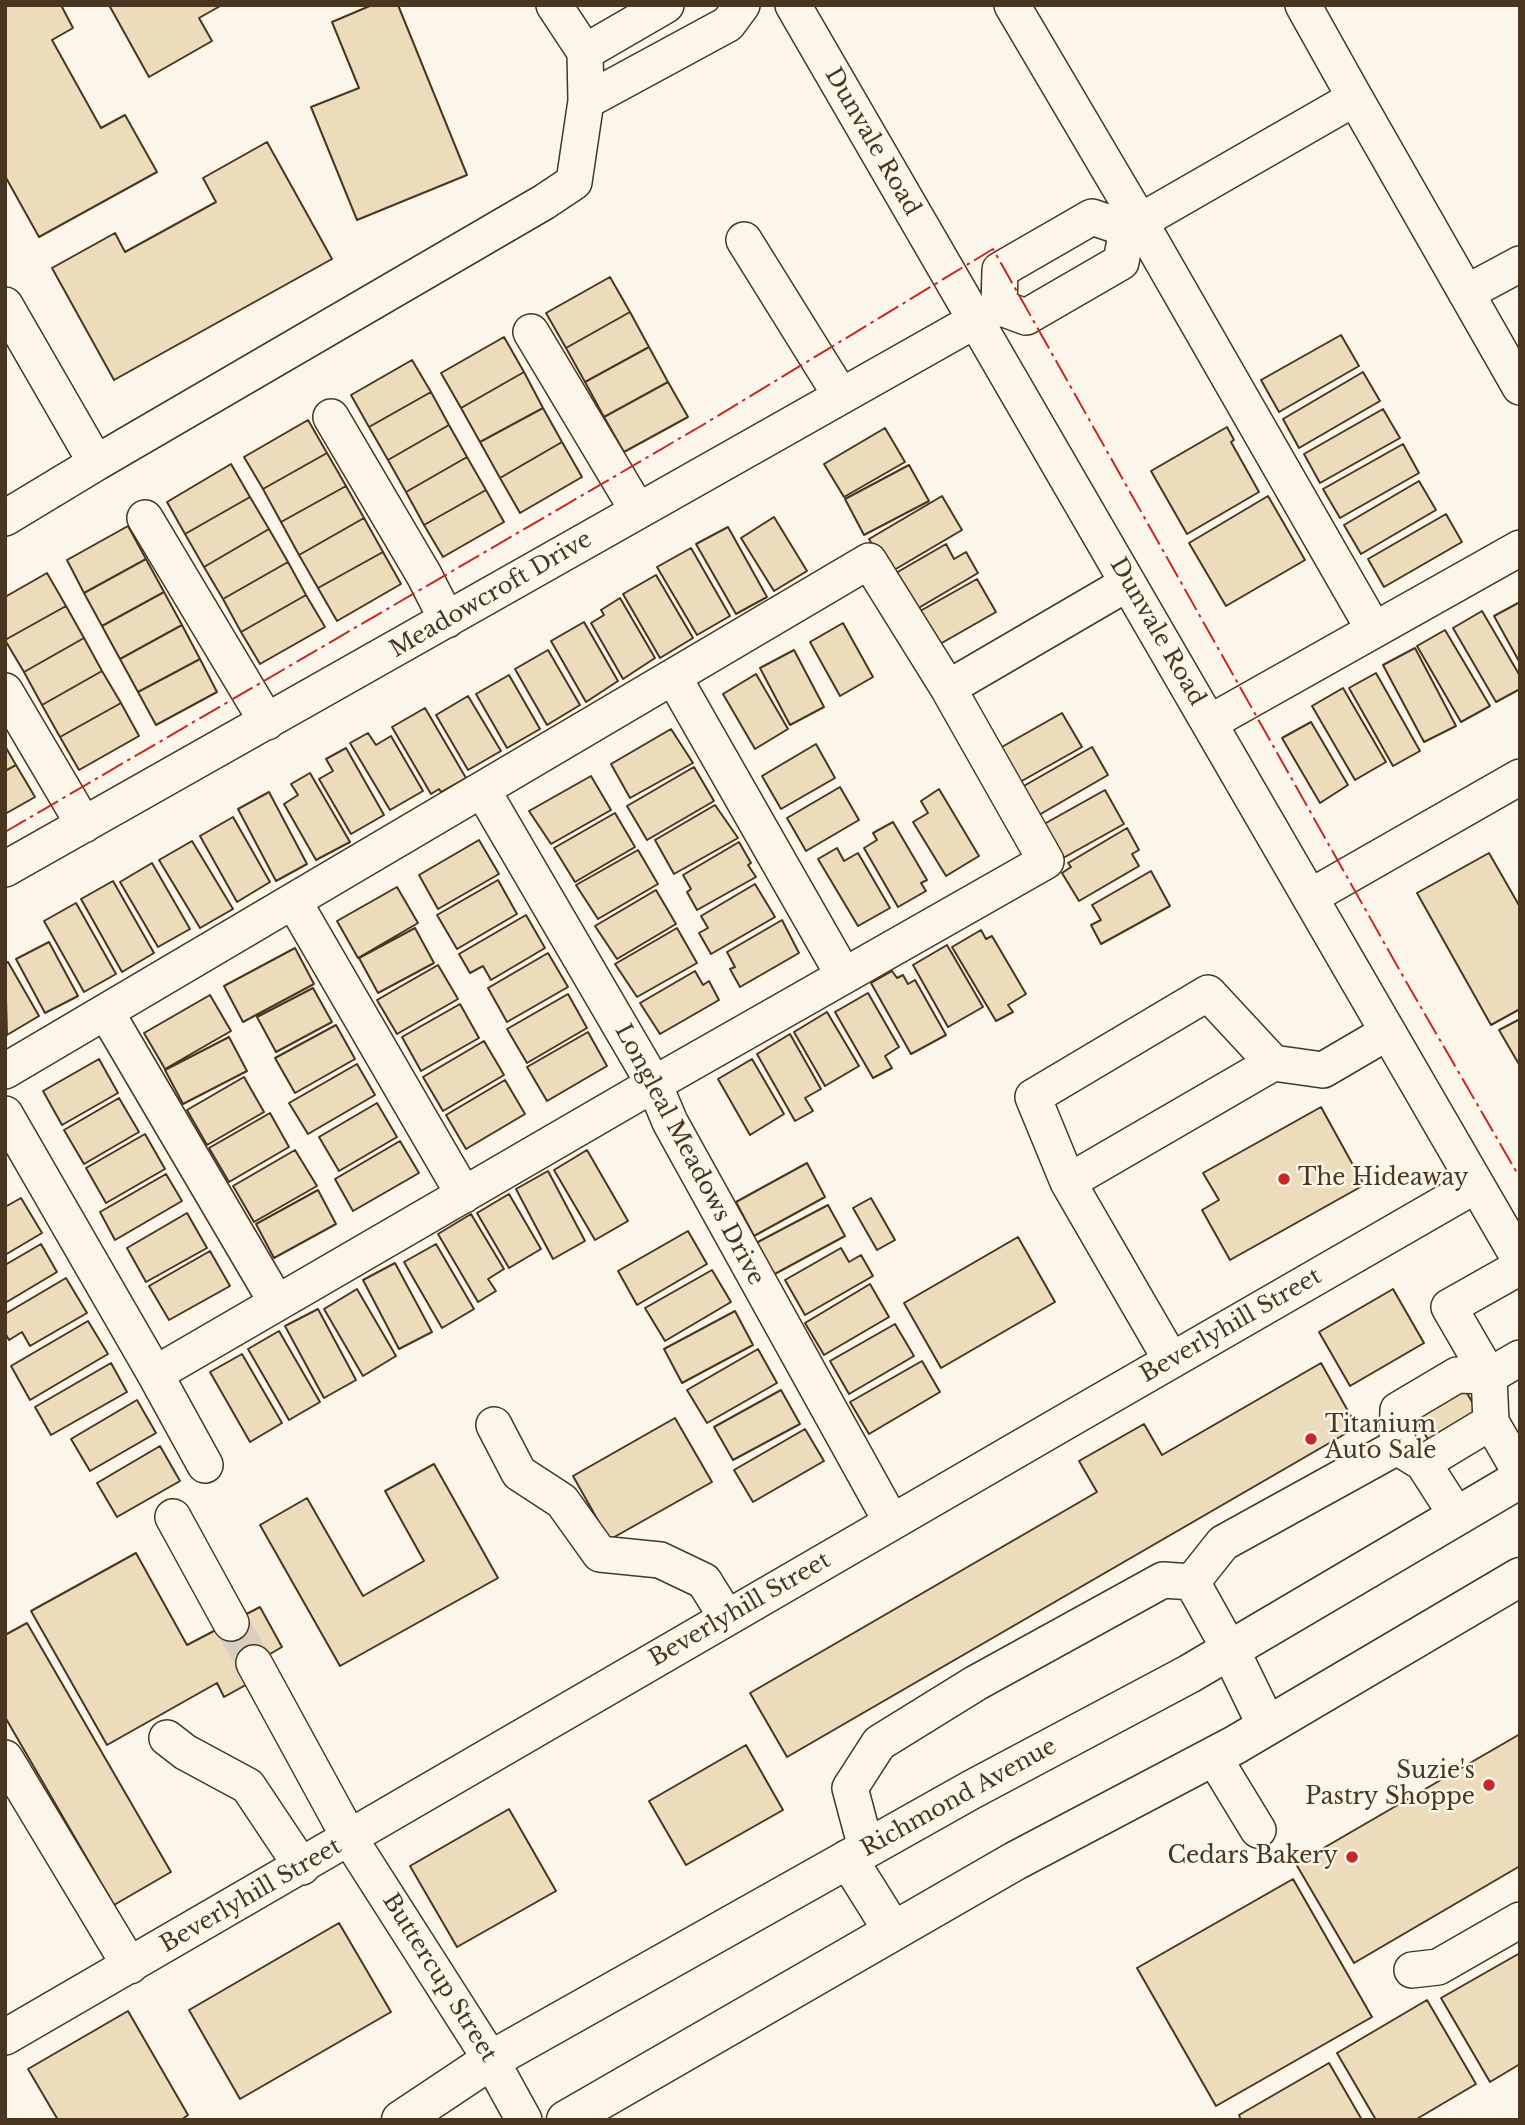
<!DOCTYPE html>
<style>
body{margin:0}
#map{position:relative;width:1525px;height:2125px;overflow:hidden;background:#fbf6e9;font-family:"Libre Baskerville",serif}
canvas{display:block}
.frame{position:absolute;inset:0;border:7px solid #4a3520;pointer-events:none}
</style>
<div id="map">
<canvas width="1525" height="2125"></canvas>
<div class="frame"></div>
</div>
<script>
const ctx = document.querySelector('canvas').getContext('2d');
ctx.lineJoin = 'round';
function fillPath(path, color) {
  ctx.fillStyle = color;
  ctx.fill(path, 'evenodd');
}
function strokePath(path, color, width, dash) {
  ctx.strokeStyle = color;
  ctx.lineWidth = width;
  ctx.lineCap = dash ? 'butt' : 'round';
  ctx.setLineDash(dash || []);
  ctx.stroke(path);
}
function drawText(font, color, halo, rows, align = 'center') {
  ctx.font = font + ' "Libre Baskerville",serif';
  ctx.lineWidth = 5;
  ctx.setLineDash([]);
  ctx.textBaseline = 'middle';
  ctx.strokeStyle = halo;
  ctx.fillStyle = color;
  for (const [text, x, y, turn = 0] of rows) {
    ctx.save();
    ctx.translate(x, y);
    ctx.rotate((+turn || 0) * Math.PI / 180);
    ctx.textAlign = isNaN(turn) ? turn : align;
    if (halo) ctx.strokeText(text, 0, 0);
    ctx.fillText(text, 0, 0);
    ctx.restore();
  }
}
const building = new Path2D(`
 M5,5H61L73,28L52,40L101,128L125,115L157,172L39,237L5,176Z
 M109,5H222L199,18L212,41L149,77Z
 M372,5H398L467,175L357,220L311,107L359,88L332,22Z
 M267,142L332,259L114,380L52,268L115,233L125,252L216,202L203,178Z
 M610,277L630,312L566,348L546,313Z
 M630,312L649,347L585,382L566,348Z
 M1341,335L1359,366L1279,412L1261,380Z
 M504,337L524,372L461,408L441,373Z
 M649,347L668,382L604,417L585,382Z
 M412,360L431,392L369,427L351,395Z
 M524,372L543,408L480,442L461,408Z
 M1363,372L1380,401L1299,448L1283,419Z
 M668,382L688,417L624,452L604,417Z
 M431,392L449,425L388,460L369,427Z
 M543,408L562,442L500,478L480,442Z
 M1383,409L1400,438L1320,483L1304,454Z
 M308,420L327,453L263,489L244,457Z
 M449,425L467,457L406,492L388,460Z
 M1227,427L1234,440L1231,442L1259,492L1187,534L1151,471Z
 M885,428L905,462L844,497L824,464Z
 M562,442L582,477L520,513L500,478Z
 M1403,444L1419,473L1340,518L1323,489Z
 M327,453L346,486L281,522L263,489Z
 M467,457L486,490L424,525L406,492Z
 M231,464L250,497L185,534L167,502Z
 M909,465L929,501L864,535L845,499Z
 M1419,481L1436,510L1361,554L1344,525Z
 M346,486L364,518L299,555L281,522Z
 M486,490L504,522L443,557L424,525Z
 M942,496L962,530L889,573L869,539Z
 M1268,496L1305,560L1226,606L1189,543Z
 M250,497L269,529L204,567L185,534Z
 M1446,514L1462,542L1384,587L1368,559Z
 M774,517L807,571L774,591L741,538Z
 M364,518L383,552L318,588L299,555Z
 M128,526L146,559L84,593L67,560Z
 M728,527L767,597L736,614L696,544Z
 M269,529L288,562L223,599L204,567Z
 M946,544L954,559L966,552L978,573L910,613L889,577Z
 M691,548L730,616L697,635L657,567Z
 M383,552L401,584L337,621L318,588Z
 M146,559L164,592L102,626L84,593Z
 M288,562L306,595L241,632L223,599Z
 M47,573L66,606L5,640V597Z
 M656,575L693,638L660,658L623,594Z
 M977,579L996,612L933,648L913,615Z
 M164,592L182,625L120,659L102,626Z
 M306,595L325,627L260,664L241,632Z
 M620,598L655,658L623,679L591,623L604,615L601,610Z
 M1520,602V663L1494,616Z
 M66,606L84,638L24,672L5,640Z
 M1482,611L1520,676V689L1496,702L1453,628Z
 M584,622L618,681L586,702L551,641Z
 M843,623L873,677L840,696L810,642Z
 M182,625L200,659L138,692L120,659Z
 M1445,630L1490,706L1461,722L1417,646Z
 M84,638L102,671L42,705L24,672Z
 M1415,648L1456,726L1424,742L1383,665Z
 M548,650L580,705L547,725L515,669Z
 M794,650L824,707L790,725L760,668Z
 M200,659L217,692L156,725L138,692Z
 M102,671L121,703L60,737L42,705Z
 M1376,673L1420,751L1393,766L1349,688Z
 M756,674L788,729L755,749L723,694Z
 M509,675L540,729L507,748L476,694Z
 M1343,688L1386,762L1355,780L1312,706Z
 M468,696L501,751L468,770L436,715Z
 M121,703L139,736L79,770L60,737Z
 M425,708L466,778L441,792L439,789L431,794L392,727Z
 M1062,713L1082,747L1020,782L1000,748Z
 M1311,722L1348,785L1320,803L1282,738Z
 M671,729L693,763L630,798L611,764Z
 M368,733L376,745L391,736L423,791L390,810L350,743Z
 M816,744L835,778L781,809L762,776Z
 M5,746L16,765L5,771Z
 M1092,747L1108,775L1032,819L1015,791Z
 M346,748L384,815L351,834L319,779L333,771L326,759Z
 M16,765L35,797L5,814V771Z
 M694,767L714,801L647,840L627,806Z
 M310,773L350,842L316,860L284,804L298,795L291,784Z
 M591,776L611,810L551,844L529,811Z
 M840,787L859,820L806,851L787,818Z
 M939,789L979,856L946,876L913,822L928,813L921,801Z
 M1105,790L1124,824L1056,862L1037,828Z
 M269,792L307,864L276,881L238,809Z
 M715,805L738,838L674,874L655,840Z
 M615,813L635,847L575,882L554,848Z
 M233,817L270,882L237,902L200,836Z
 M893,822L927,880L921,883L926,891L898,907L864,848L877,840L873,833Z
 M1127,828L1139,850L1132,854L1139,866L1079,901L1062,873L1071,867L1068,863Z
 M479,840L499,874L438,909L419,875Z
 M192,841L233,909L200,928L159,860Z
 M739,842L751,863L748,865L756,877L697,910L687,892L691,889L683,875Z
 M837,848L844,861L858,853L890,908L858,926L818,859Z
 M638,850L658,884L598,919L576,885Z
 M1489,853L1520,907V1009L1491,1025L1417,893Z
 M152,863L190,929L158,947L120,882Z
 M1151,871L1170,906L1101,944L1091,925L1101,920L1092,905Z
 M498,880L517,914L457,949L437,915Z
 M113,881L154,953L122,972L81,899Z
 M755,884L775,917L711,954L699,933L708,928L701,916Z
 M397,887L418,923L358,958L337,921Z
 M656,890L676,924L617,959L595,926Z
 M76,903L116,974L84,992L44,921Z
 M526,915L545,948L491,980L483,966L470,973L459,954Z
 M782,920L799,953L740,987L730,969L735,967L727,952Z
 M415,928L434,963L378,993L359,958Z
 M677,928L697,963L637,997L615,964Z
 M981,930L986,939L992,936L1026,994L1008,1005L1013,1012L996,1021L952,947Z
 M49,942L78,996L45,1013L16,959Z
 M947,945L983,1007L948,1027L913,965Z
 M295,948L314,984L243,1022L224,986Z
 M548,953L568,987L507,1022L488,988Z
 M8,962L39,1016L7,1035L5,963Z
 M438,965L458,999L397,1034L377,1000Z
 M695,971L703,985L709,981L719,1000L660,1034L640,1003Z
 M892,971L897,978L903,975L908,984L915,980L946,1035L911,1054L871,983Z
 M313,988L332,1022L276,1052L257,1017Z
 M868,993L899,1047L885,1056L892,1068L873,1078L835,1012Z
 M568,994L587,1028L527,1063L507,1029Z
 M210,995L231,1031L165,1069L144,1033Z
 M460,1004L479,1038L421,1071L402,1037Z
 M827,1012L859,1066L825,1086L794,1032Z
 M1520,1019V1066L1499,1030Z
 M336,1025L355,1059L295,1093L275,1058Z
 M588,1032L607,1066L547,1101L527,1067Z
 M790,1034L821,1089L805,1098L813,1111L795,1121L757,1054Z
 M229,1037L247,1071L183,1104L165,1070Z
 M484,1041L504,1075L443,1111L423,1077Z
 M99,1059L118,1093L62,1125L43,1091Z
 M752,1059L784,1114L750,1135L718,1079Z
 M357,1064L375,1095L308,1134L289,1103Z
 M244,1077L264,1112L207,1145L187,1110Z
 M505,1080L525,1114L466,1149L446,1115Z
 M119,1098L139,1132L84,1164L64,1130Z
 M377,1103L397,1137L339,1171L319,1137Z
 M1321,1107L1364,1185L1230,1260L1202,1210L1219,1200L1203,1173Z
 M270,1113L289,1147L229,1182L209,1148Z
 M145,1134L165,1169L106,1203L86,1168Z
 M400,1141L419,1173L353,1211L335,1179Z
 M295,1150L317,1186L254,1222L233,1186Z
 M587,1150L628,1221L595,1240L554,1170Z
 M807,1163L825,1197L754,1236L736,1202Z
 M548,1171L585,1241L553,1259L516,1189Z
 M166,1174L182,1201L115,1240L100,1212Z
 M318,1190L336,1224L274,1258L256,1224Z
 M509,1194L541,1249L509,1268L477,1213Z
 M21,1198L42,1233L5,1255V1207Z
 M871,1198L895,1240L877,1250L853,1208Z
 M828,1205L845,1236L773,1275L756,1243Z
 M187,1213L207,1248L146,1282L127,1248Z
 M471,1214L504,1269L488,1279L496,1291L478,1302L438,1234Z
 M688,1231L707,1264L637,1305L618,1271Z
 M1018,1237L1055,1302L941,1368L904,1303Z
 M41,1244L57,1272L5,1303V1265Z
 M436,1244L474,1309L442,1328L404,1262Z
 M841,1248L849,1262L861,1255L873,1276L805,1315L785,1280Z
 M210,1251L230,1286L169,1320L149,1286Z
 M395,1263L432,1332L399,1349L363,1280Z
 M712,1270L731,1302L665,1341L645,1308Z
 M66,1278L87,1313L30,1346L22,1332L9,1340L5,1333V1314Z
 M870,1284L889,1317L824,1355L805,1323Z
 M357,1289L396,1356L363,1376L324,1309Z
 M1393,1289L1424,1343L1350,1386L1319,1332Z
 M318,1309L356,1380L324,1398L285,1326Z
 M735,1311L753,1345L682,1383L664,1349Z
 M88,1321L108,1354L30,1400L11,1366Z
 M895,1324L914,1356L849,1394L830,1361Z
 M279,1331L320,1402L289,1420L248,1349Z
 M758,1349L777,1383L707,1423L687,1390Z
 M242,1354L282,1423L250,1442L210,1372Z
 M922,1361L940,1392L869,1434L850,1402Z
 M111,1363L127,1392L51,1435L35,1407Z
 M1321,1363L1357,1427L787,1757L750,1693L1097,1492L1079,1461L1144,1424L1162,1455Z
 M1464,1388L1478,1412L1429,1441L1415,1418Z
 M781,1390L800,1424L733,1460L714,1427Z
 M137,1400L156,1433L90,1471L71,1439Z
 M675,1418L712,1482L609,1540L573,1476Z
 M805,1429L824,1461L753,1502L734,1470Z
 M160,1446L180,1481L117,1517L97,1483Z
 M434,1464L498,1578L340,1666L260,1525L307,1498L363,1596L424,1561L385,1491Z
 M136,1553L187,1645L260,1607L282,1647L244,1669L251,1682L224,1697L217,1683L107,1745L31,1611Z
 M27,1623L171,1872L114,1905L5,1717V1635Z
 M1520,1734V1866L1354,1963L1296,1864Z
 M746,1745L783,1810L686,1865L649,1801Z
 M509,1809L556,1891L457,1947L410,1866Z
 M1293,1879L1372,2017L1216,2106L1137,1968Z
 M339,1923L391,2012L240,2099L189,2010Z
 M1520,1953V2064L1490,2082L1441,1998Z
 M1427,2000L1476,2084L1415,2120H1376L1337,2053Z
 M128,2011L188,2115L181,2120H58L28,2069Z
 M1329,2063L1362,2120H1241L1239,2115Z`);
const minorTunnel = new Path2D(`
 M231,1623L254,1663`);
const minor = new Path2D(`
 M793,5L1520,1260
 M1012,5L1140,222L1374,630
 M585,52L666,5
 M1355,98L1520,387
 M586,101L728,24L742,5
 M744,240L841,396
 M1466,293L1520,264
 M5,305L96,463L5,518
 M999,307L1000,270L1092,217L1127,229L1355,98L1303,5
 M531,332L638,511
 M331,417L424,575L447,620
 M96,463L544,202L574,182L586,101L585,52L554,5
 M145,518L267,722
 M674,678L844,976
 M948,688L1128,583
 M5,691L84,825
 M1209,723L1520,548
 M483,791L654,1084L670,1122L891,1521
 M5,869L999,307L1026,317L1121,262L1127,229
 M1310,897L1520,777
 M294,902L464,1195
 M106,1012L277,1303
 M5,1071L869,561L948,688L1046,861L654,1084L155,1374L5,1114
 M1068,1182L1033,1097L1208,993L1273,1063
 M1520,1267L1449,1307L1489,1376L1520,1358
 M1171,1360L1068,1182L1273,1063L1323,1070L1388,1032
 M155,1374L205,1465
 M1491,1422L1520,1472
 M494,1425L519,1473L562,1501L600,1554L660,1560L704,1581L727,1618
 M1397,1447L1398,1410L1457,1375L1489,1376L1491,1422L1423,1463
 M173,1517L231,1623
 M1192,1582L1223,1543L1397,1447L1423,1463L1457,1516
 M254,1663L350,1839L491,2060L524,2120
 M167,1738L185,1752L248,1786L302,1867
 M1213,1756L1258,1830
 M5,1758L130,1966
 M866,1848L850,1788L879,1743L976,1683L1163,1580L1192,1582L1230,1650
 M1412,1970L1438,1967L1520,1920
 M5,2037C497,1755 984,1466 1476,1185`);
const major = new Path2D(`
 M1230,1650L1267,1726
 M848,1859L893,1931
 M401,2120L491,2060L971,1790L1189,1674L1520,1479
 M566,2120L1015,1861L1235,1745L1520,1577`);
const power = new Path2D(`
 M5,832L701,426L993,249L1404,978L1520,1178`);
const markers = [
 [1284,1179,7,"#c62828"],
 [1311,1439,7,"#c62828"],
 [1489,1785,7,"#c62828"],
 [1352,1857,7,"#c62828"]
];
const streetNames = [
 ["Dunvale Road",872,142,60],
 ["Meadowcroft Drive",491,595,-30],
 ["Dunvale Road",1157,632,60],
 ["Longleal Meadows Drive",689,1155,62],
 ["Beverlyhill Street",1231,1326,-30],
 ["Beverlyhill Street",740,1610,-30],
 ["Richmond Avenue",959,1798,-29],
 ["Beverlyhill Street",251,1896,-30],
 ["Buttercup Street",439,1978,58]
];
const poiNames = [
 ["The Hideaway",1298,1179],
 ["Titanium",1325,1426],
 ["Auto Sale",1325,1452],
 ["Suzie's",1475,1772,"right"],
 ["Pastry Shoppe",1475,1798,"right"],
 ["Cedars Bakery",1338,1857,"right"]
];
fillPath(building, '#ecdcbc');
strokePath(building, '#4a3520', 2);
strokePath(minorTunnel, '#d8cfc1', 35, [35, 18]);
strokePath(minor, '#4a3520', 38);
strokePath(major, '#4a3520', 41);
strokePath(minor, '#fbf6e9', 35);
strokePath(major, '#fbf6e9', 38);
strokePath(power, '#c62828', 2, [24, 5, 3.5, 5]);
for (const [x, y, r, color] of markers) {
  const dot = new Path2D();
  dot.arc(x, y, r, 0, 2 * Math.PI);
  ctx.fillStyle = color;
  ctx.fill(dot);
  strokePath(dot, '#fbf6e9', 2.5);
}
drawText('23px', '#4a3520', '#fbf6e9', streetNames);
drawText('23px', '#4a3520', '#fbf6e9', poiNames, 'left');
</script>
